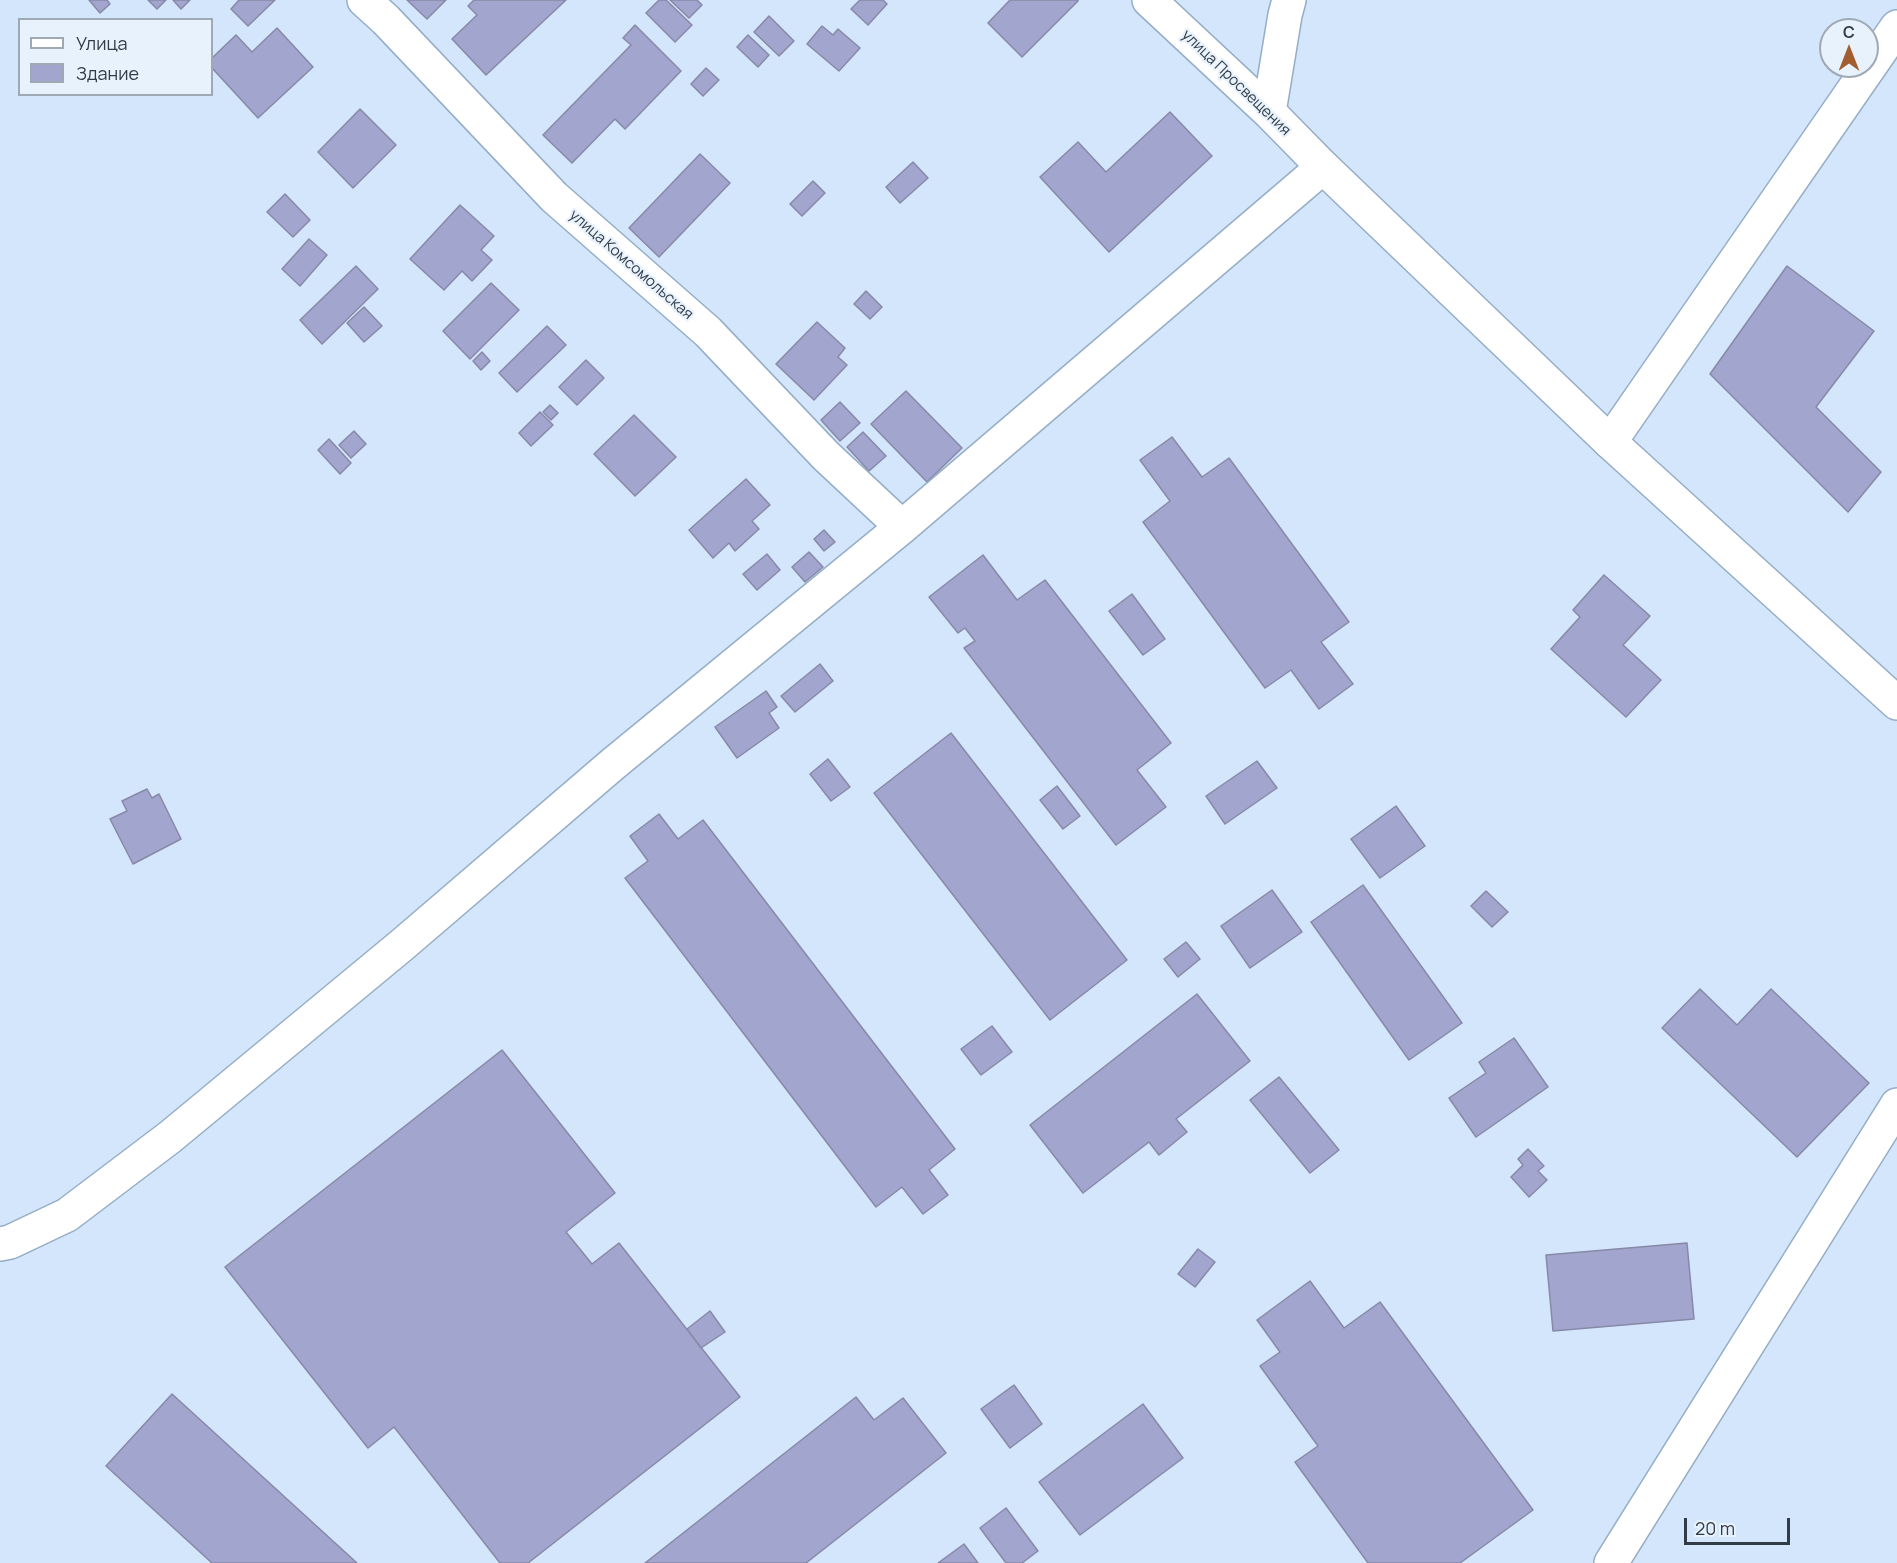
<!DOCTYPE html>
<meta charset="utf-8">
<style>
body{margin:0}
#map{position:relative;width:1897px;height:1563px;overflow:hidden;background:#d3e6fb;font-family:Manrope,sans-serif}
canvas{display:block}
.legend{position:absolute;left:18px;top:18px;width:195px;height:78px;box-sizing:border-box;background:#e8f2fd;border:2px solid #9fa9b4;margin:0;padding:8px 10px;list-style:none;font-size:18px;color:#323c47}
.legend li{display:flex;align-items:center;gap:12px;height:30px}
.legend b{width:30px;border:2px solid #9fa9b4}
.north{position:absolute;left:1819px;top:18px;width:60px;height:60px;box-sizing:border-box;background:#e8f2fd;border:2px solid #9fa9b4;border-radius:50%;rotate:0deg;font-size:16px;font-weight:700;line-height:24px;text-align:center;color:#323c47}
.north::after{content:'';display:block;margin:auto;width:21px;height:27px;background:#a25e30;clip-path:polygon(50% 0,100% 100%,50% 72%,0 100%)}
.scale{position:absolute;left:1684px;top:1518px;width:106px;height:27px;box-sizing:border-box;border:3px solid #323c47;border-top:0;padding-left:8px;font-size:18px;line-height:21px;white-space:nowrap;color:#323c47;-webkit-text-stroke:4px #e8f2fd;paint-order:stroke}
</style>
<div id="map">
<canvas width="1897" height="1563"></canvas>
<ul class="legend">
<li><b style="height:8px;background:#fff"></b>Улица</li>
<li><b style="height:16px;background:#a2a5ce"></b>Здание</li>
</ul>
<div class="north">С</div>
<div class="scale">20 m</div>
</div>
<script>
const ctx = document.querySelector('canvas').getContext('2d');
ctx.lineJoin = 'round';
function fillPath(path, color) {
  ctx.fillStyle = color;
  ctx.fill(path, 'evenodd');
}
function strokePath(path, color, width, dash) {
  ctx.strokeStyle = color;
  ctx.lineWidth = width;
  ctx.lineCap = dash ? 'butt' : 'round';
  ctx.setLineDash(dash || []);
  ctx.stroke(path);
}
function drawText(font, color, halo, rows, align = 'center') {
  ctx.font = font + ' Manrope,sans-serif';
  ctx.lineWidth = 4.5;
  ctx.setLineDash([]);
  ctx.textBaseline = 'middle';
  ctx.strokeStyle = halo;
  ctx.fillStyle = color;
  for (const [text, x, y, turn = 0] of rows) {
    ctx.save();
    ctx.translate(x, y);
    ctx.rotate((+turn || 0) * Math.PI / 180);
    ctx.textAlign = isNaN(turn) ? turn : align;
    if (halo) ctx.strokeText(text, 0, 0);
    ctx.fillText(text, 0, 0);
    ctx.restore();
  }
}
const building = new Path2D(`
 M89,0H107L110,4L100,13Z
 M148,0H166L157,9Z
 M173,0H190L181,9Z
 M239,0H275L248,26L231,9Z
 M407,0H446L427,19Z
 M474,0H566L486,75L452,39L477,15L468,6Z
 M659,0H666L692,25L675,42L646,13Z
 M670,0H697L702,5L689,18Z
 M860,0H883L887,4L868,25L851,9Z
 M1010,0H1078V1L1022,57L988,23Z
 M769,16L794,41L779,56L754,32Z
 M635,25L681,71L625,129L615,119L572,163L543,135L631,45L623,38Z
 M822,26L833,35L838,29L860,48L839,71L807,44Z
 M277,28L313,67L258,118L212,68V58L236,35L252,52Z
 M748,35L769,55L758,67L737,47Z
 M706,68L719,80L703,96L691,84Z
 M360,109L396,145L353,188L318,152Z
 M1170,112L1212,156L1109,252L1040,177L1078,142L1106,172Z
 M700,154L730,183L659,257L629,228Z
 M913,162L928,178L900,203L886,187Z
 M813,181L825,193L802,216L790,204Z
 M285,194L310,220L293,237L267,212Z
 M460,205L494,236L481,250L492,260L472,281L462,271L444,290L410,259Z
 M309,239L327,255L300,286L282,269Z
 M356,266L378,289L322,344L300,320Z
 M1787,266L1874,331L1816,407L1881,472L1848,512L1710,374Z
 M491,283L519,310L470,359L443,331Z
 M866,291L882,307L870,319L854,304Z
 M364,307L382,326L364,342L347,323Z
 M817,322L845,348L838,357L847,365L814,400L776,364Z
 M547,326L566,345L517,392L499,373Z
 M482,352L490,361L481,370L473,361Z
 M586,360L604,378L577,405L559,387Z
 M906,391L962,448L927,482L871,424Z
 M840,402L860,423L840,441L821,420Z
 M550,405L558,413L551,420L543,412Z
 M540,412L553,425L531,446L519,433Z
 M634,415L676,457L635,496L594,454Z
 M354,431L366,444L351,458L339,445Z
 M863,432L886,456L869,471L847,447Z
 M1172,437L1202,477L1229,458L1349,622L1321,642L1353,684L1319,709L1291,670L1265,688L1143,522L1170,501L1140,460Z
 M329,439L351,463L340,474L318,450Z
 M746,479L770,505L752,521L759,529L735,551L729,543L713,558L689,530Z
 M824,530L835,542L824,551L814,539Z
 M809,552L823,567L805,582L792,567Z
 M767,554L780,570L757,590L743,574Z
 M983,555L1017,600L1045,580L1171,743L1137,770L1166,807L1116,845L964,648L975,641L965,628L958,633L929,597Z
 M1604,575L1650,616L1623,645L1661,680L1626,717L1551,649L1580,617L1573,610Z
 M1132,594L1165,639L1143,655L1109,611Z
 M820,664L833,681L795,712L781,696Z
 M766,691L777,707L769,713L779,728L737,758L715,727Z
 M951,733L1127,960L1050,1020L874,793Z
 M828,759L850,787L831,801L810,774Z
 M1257,761L1277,788L1225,824L1206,796Z
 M1057,786L1080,816L1063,829L1040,800Z
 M147,789L152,798L159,794L181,839L133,864L110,819L127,811L122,801Z
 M1396,806L1425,846L1380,878L1351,839Z
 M659,814L678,839L703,820L955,1149L929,1170L948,1195L923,1214L902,1187L876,1207L625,878L648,861L630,836Z
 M1363,885L1462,1023L1409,1060L1311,922Z
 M1272,890L1302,932L1250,968L1221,926Z
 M1486,891L1508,912L1492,927L1471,906Z
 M1186,942L1200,959L1178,977L1164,959Z
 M1700,989L1737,1025L1771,989L1869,1083L1797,1157L1662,1028Z
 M1197,994L1250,1061L1176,1119L1187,1132L1159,1155L1149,1142L1083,1193L1030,1125Z
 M992,1026L1012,1052L981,1075L961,1049Z
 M1514,1038L1548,1087L1476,1137L1449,1098L1486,1073L1479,1062Z
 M502,1050L615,1193L566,1232L592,1264L619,1243L740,1397L528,1563H500L394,1427L368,1448L225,1267Z
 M1279,1077L1339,1150L1310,1173L1250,1100Z
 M1528,1149L1544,1166L1538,1171L1547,1180L1529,1197L1511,1177L1523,1165L1518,1159Z
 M1687,1243L1694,1319L1553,1331L1546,1255Z
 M1198,1249L1215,1262L1195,1287L1178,1274Z
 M1310,1281L1344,1328L1380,1302L1533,1510L1460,1563H1368L1295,1462L1318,1446L1260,1366L1280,1352L1257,1320Z
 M710,1311L725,1332L701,1348L687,1329Z
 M1014,1385L1042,1424L1010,1448L981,1409Z
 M172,1394L357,1563H212L106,1466Z
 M856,1397L874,1420L903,1398L946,1453L806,1563H645Z
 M1143,1404L1183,1458L1080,1535L1039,1482Z
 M1006,1508L1038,1551L1022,1563H1006L980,1528Z
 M964,1544L978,1563H938Z`);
const minor = new Path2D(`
 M364,0L386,20L554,197L708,332L826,456L902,527
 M1269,112L1285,15L1289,0
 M1610,442L1897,27
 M0,1244L10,1242L67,1215L170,1137L402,945L613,764L902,527L1323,167L1269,112L1149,0
 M1611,1563L1897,1105`);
const tertiary = new Path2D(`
 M1323,167L1610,442L1897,703`);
const streetNames = [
 ["улица Просвещения",1236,83,44],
 ["улица Комсомольская",631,265,41]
];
fillPath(building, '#a2a5ce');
strokePath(building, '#8789a7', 1.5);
strokePath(minor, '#95adc6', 36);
strokePath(tertiary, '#95adc6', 36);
strokePath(minor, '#fff', 33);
strokePath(tertiary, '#fff', 33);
drawText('15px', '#323c47', '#e8f2fd', streetNames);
</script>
